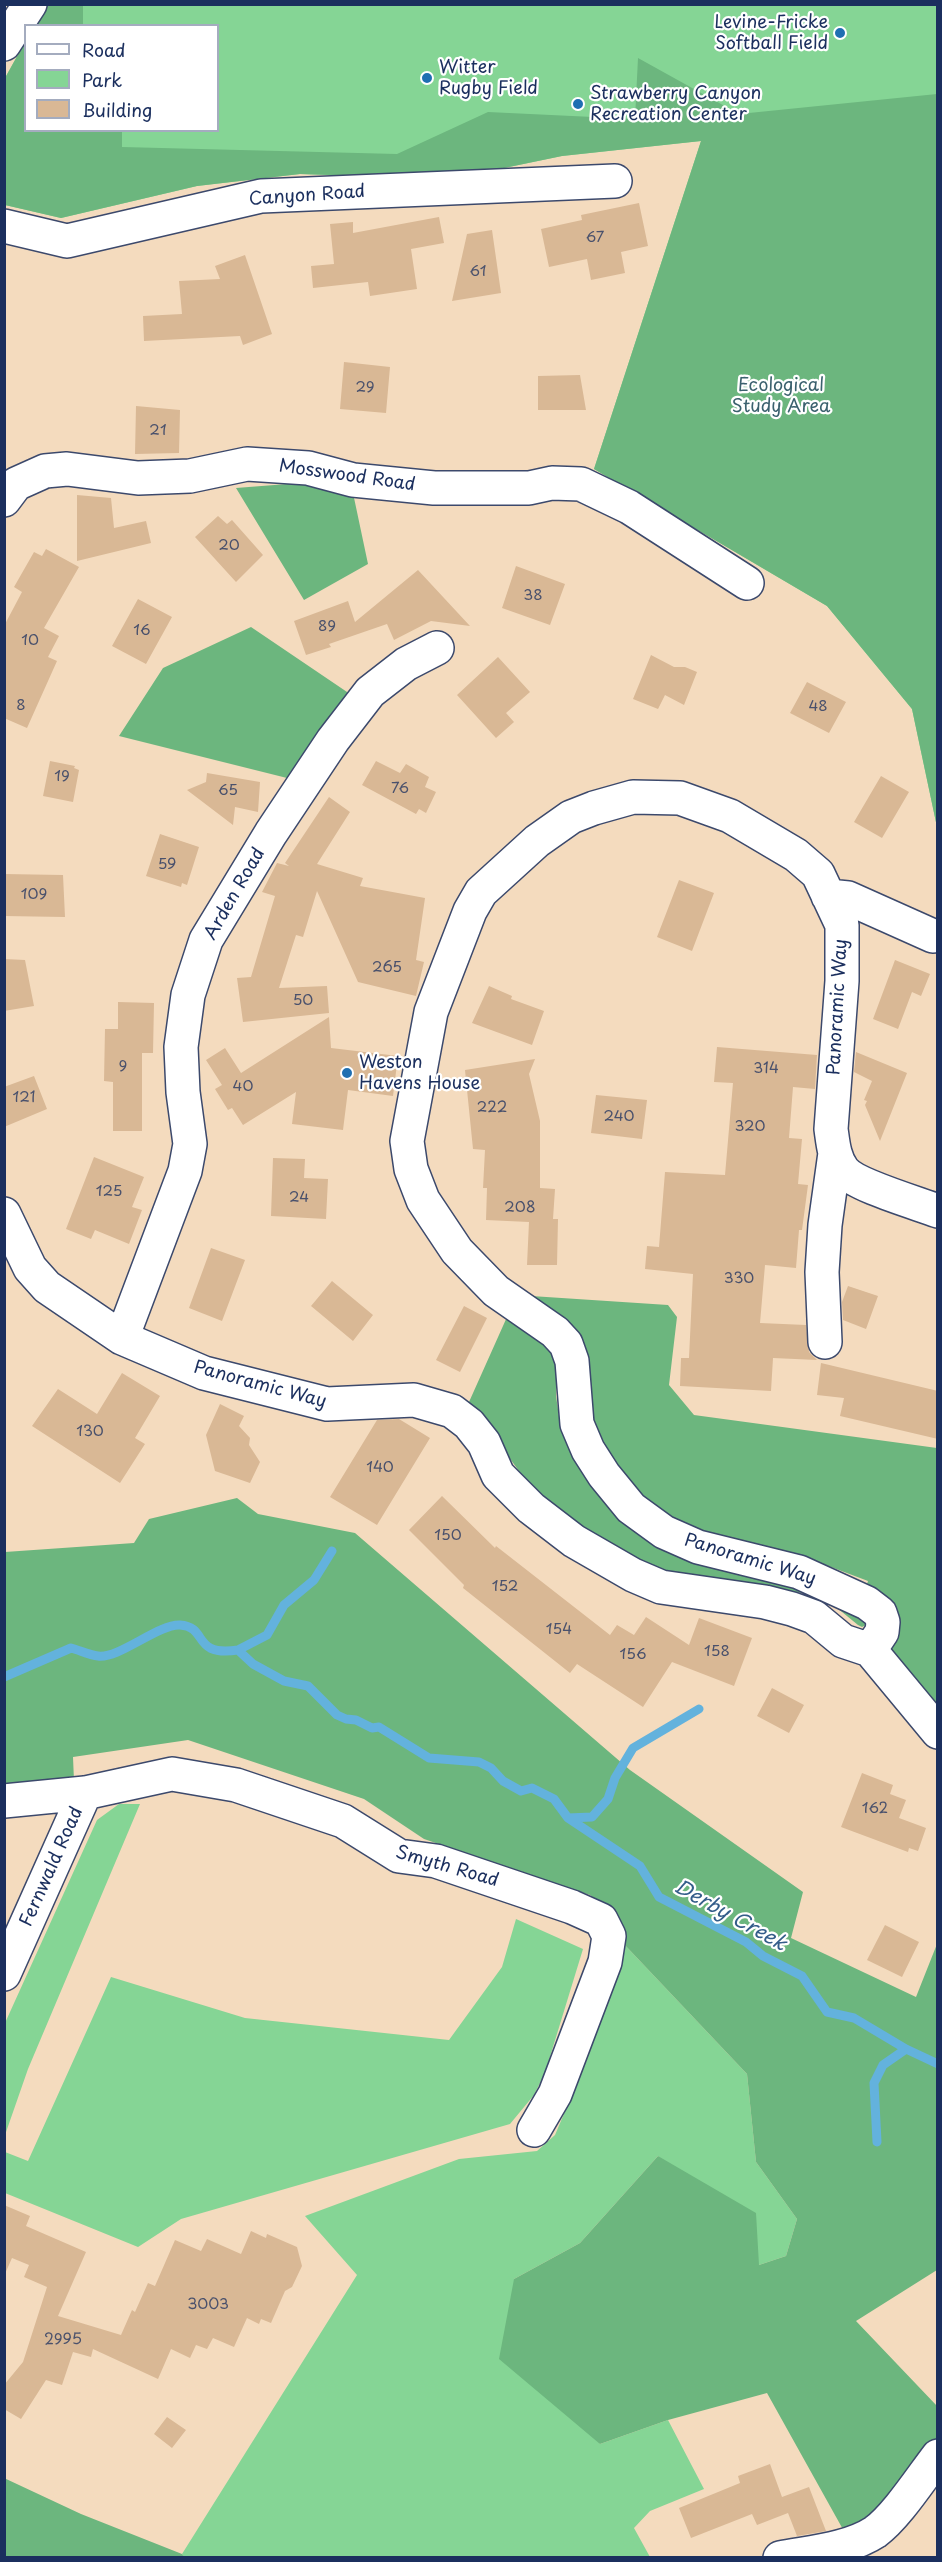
<!DOCTYPE html>
<style>
body{margin:0}
#map{position:relative;width:942px;height:2562px;overflow:hidden;background:#f4dbbe;font-family:"Playpen Sans",sans-serif}
canvas{display:block}
.frame{position:absolute;inset:0;border:6px solid #1b2f5e;pointer-events:none}
.legend{position:absolute;left:24px;top:24px;width:195px;height:108px;box-sizing:border-box;background:#fff;border:2px solid #a4acbf;margin:0;padding:8px 10px;list-style:none;font-size:18px;color:#1b2f5e}
.legend li{display:flex;align-items:center;gap:12px;height:30px}
.legend b{width:30px;border:2px solid #a4acbf}
</style>
<div id="map">
<canvas width="942" height="2562"></canvas>
<div class="frame"></div>
<ul class="legend">
<li><b style="height:8px;background:#fff"></b>Road</li>
<li><b style="height:16px;background:#85d595"></b>Park</li>
<li><b style="height:16px;background:#d9b895"></b>Building</li>
</ul>
</div>
<script>
const ctx = document.querySelector('canvas').getContext('2d');
ctx.lineJoin = 'round';
function fillPath(path, color) {
  ctx.fillStyle = color;
  ctx.fill(path, 'evenodd');
}
function strokePath(path, color, width, dash) {
  ctx.strokeStyle = color;
  ctx.lineWidth = width;
  ctx.lineCap = dash ? 'butt' : 'round';
  ctx.setLineDash(dash || []);
  ctx.stroke(path);
}
function drawText(font, color, halo, rows, align = 'center') {
  ctx.font = font + ' "Playpen Sans",sans-serif';
  ctx.lineWidth = 4.5;
  ctx.setLineDash([]);
  ctx.textBaseline = 'middle';
  ctx.strokeStyle = halo;
  ctx.fillStyle = color;
  for (const [text, x, y, turn = 0] of rows) {
    ctx.save();
    ctx.translate(x, y);
    ctx.rotate((+turn || 0) * Math.PI / 180);
    ctx.textAlign = isNaN(turn) ? turn : align;
    if (halo) ctx.strokeText(text, 0, 0);
    ctx.fillText(text, 0, 0);
    ctx.restore();
  }
}
const green = new Path2D(`
 M48,5H937V827L912,709L827,606L594,469L701,141L562,156L451,179L300,174L197,186L61,218L5,205V78L25,42L26,130H218V26L35,25Z
 M119,1804H140L28,2069L5,2135V2023L97,1820Z
 M516,1919L583,1949L545,2073L534,2095L510,2124L181,2219L138,2247L5,2193V2152L28,2161L111,1977L245,2018L449,2040L502,1967Z
 M622,1942L747,2074L756,2162L797,2219L786,2256L759,2265L658,2156L580,2243L514,2279L600,2444L668,2420L704,2489L650,2511L634,2528L650,2557L184,2558L182,2554L357,2275L305,2216L459,2159L537,2151L555,2135L586,2062L617,1968Z`);
const forest = new Path2D(`
 M48,5H83V25L35,26Z
 M25,42L26,130L122,131V147L397,154L488,112L635,119L638,58L739,114L937,94V827L912,709L827,606L594,469L701,141L562,156L451,179L300,174L197,186L61,218L5,205V78Z
 M300,483L353,493L368,564L304,600L236,488Z
 M251,627L350,694L291,779L119,736L163,668Z
 M516,1295L668,1305L677,1317L669,1385L694,1415L937,1448V1718L886,1658L864,1593L868,1581L823,1564L819,1572L659,1519L606,1461L583,1399Z
 M507,1317L536,1336L550,1350L557,1368L556,1396L560,1423L568,1442L591,1479L747,1571L841,1602L868,1624L862,1627L858,1625L831,1603L803,1593L659,1573L575,1525L524,1478L469,1402Z
 M237,1498L258,1514L355,1533L630,1770L803,1892L791,1938L916,1997L937,1944V2270L856,2321L937,2406V2443L887,2506L845,2533L767,2393L668,2420L600,2444L499,2359L514,2279L580,2243L658,2156L756,2213L759,2265L786,2256L797,2219L756,2162L747,2074L622,1942L613,1912L590,1895L424,1839L364,1799L188,1740L73,1757L74,1781L5,1789V1552L134,1543L149,1519Z
 M4,2478L81,2514L182,2554L184,2557H5Z`);
const stream = new Path2D(`
 M238,1650L267,1635L284,1605L314,1580L332,1551
 M4,1677L71,1648C79,1650 89,1655 98,1656C119,1659 158,1624 180,1625C209,1627 191,1657 238,1650L253,1664L284,1681L308,1686L337,1715L346,1719L356,1720L372,1728L379,1727L429,1758L479,1762L491,1768L503,1781L521,1791L532,1788L554,1799L568,1818L640,1866L659,1897L746,1942L763,1956L802,1976L827,2012L854,2018L906,2049L938,2064
 M568,1818L592,1817L608,1799L615,1778L633,1748L699,1709
 M877,2142L874,2083L883,2065L906,2049`);
const building = new Path2D(`
 M639,203L648,246L621,252L625,273L591,280L587,259L549,267L541,229L582,220L581,215Z
 M439,217L444,243L411,249L417,289L370,296L368,282L313,288L311,266L334,264L330,224L353,222V233Z
 M492,230L501,293L452,301L467,234Z
 M245,255L272,334L243,345L240,336L144,341L143,316L182,314L179,281L220,279L215,266Z
 M344,362L390,367L386,413L340,409Z
 M580,375L586,410H538V376Z
 M136,406L180,410L179,453L135,454Z
 M77,495L111,498L114,528L146,521L151,543L77,561Z
 M218,516L227,524L232,520L263,555L236,582L195,537Z
 M46,549L79,567L44,628L59,636L48,657L57,661L27,728L4,718V626L22,592L14,587L34,552L42,556Z
 M516,566L565,584L550,625L502,608Z
 M418,570L470,626L431,621L394,640L387,624L329,644L331,647L306,655L294,621L348,601L355,622Z
 M138,599L172,617L146,664L112,646Z
 M651,655L674,667H685L697,672L684,705L665,695L658,709L633,699Z
 M498,657L530,692L506,713L514,722L496,738L457,695Z
 M807,682L846,702L829,733L790,713Z
 M50,761L75,766L74,768L79,770L73,802L43,796Z
 M376,761L400,773L406,764L429,777L425,787L436,792L426,813L419,809L416,814L362,785Z
 M207,773L260,782L258,812L235,807L233,825L187,790L206,782Z
 M881,776L909,792L882,838L854,822Z
 M329,797L350,812L317,864L363,878L360,886L425,898L416,960L424,962L416,996L358,982L317,891L303,937L296,935L279,988L327,986L329,1013L243,1022L237,978L251,977L275,896L262,892L277,863L289,866L285,863Z
 M160,834L199,847L187,885L182,883L181,887L146,876Z
 M4,874L63,875L65,917L4,916Z
 M679,880L714,893L692,951L657,937Z
 M4,959L25,960L34,1006L4,1011Z
 M895,960L930,974L921,996L912,992L898,1029L873,1019Z
 M489,986L512,996L511,999L544,1011L532,1045L472,1023Z
 M118,1002L154,1003L153,1053H142V1131H113V1082L104,1081L105,1029H118Z
 M329,1017L331,1048L398,1056L393,1096L348,1090L343,1130L292,1124L296,1092L243,1125L232,1108L228,1110L215,1089L222,1085L206,1060L225,1048L241,1073Z
 M717,1047L817,1055L815,1089L793,1087L789,1138L802,1139L798,1184L808,1185L802,1230H799L796,1268L765,1265L760,1323L806,1325L809,1352L817,1360L773,1358L771,1391L680,1386L681,1358H689L693,1274L645,1269L647,1246L659,1247L665,1172L725,1175L733,1083L714,1082Z
 M856,1052L907,1073L880,1141L865,1105L867,1101L864,1100L872,1081L854,1072Z
 M535,1059L529,1074L540,1121V1188L555,1189L553,1219H558L557,1265H527L529,1222L486,1220L487,1188H483L485,1150L473,1149L465,1070Z
 M34,1076L47,1109L4,1127V1087Z
 M596,1095L647,1100L642,1139L591,1133Z
 M94,1157L144,1177L132,1207L142,1210L129,1244L95,1230L91,1239L66,1229Z
 M273,1158L305,1159L304,1178L328,1179L326,1219L271,1216Z
 M211,1248L245,1260L222,1321L189,1308Z
 M332,1281L373,1315L353,1341L311,1306Z
 M848,1286L878,1296L866,1329L843,1320L842,1302Z
 M464,1306L487,1318L460,1372L436,1360Z
 M821,1363L938,1391V1439L840,1416L844,1398L817,1395Z
 M122,1373L160,1396L135,1438L145,1444L120,1483L32,1426L58,1389L97,1414Z
 M220,1404L244,1416L239,1426L250,1438L249,1445L260,1462L250,1483L215,1471L206,1435Z
 M399,1419L430,1438L377,1525L330,1497L377,1420Z
 M442,1496L495,1548L496,1546L610,1635L617,1625L634,1635L646,1617L689,1645L699,1618L752,1638L734,1686L672,1662L643,1707L577,1664L570,1673L463,1588L464,1585L409,1530Z
 M772,1688L804,1705L789,1733L757,1716Z
 M862,1773L893,1785L890,1794L906,1800L899,1818L926,1828L918,1851L909,1848L908,1852L841,1827Z
 M885,1925L919,1942L902,1977L867,1960Z
 M4,2205L30,2216L26,2226L86,2252L58,2316L121,2335L132,2310L135,2312L148,2283L155,2286L175,2240L201,2251L207,2239L241,2254L251,2231L266,2238L267,2234L297,2247L302,2266L292,2287L285,2291L271,2323L261,2319L259,2324L247,2318L234,2347L213,2338L207,2349L196,2345L190,2358L171,2349L158,2379L93,2349L91,2357L73,2352L62,2385L46,2380L21,2419L4,2409V2385L23,2362L47,2287L24,2277L29,2265L12,2258L4,2276Z
 M167,2417L186,2430L172,2448L154,2434Z
 M770,2464L782,2497L809,2487L826,2531L797,2536L788,2513L757,2525L752,2514L691,2538L679,2508L740,2483L738,2476Z`);
const minor = new Path2D(`
 M4,44L30,4
 M4,226L67,241L261,196L615,181
 M4,500L16,484L45,471L67,469L138,478L190,476L247,464L308,468L353,480L434,488H529L552,483L581,484L629,507L747,583
 M828,896L848,898L933,936
 M4,1214L30,1268L47,1287L122,1338L204,1373L327,1404L414,1400L452,1411L469,1424L484,1443L498,1475L531,1508L574,1541L633,1575L661,1587L765,1602L792,1609L814,1617L843,1641L870,1650
 M122,1338L185,1171L190,1144L183,1092L181,1047L188,995L206,940L271,833L333,740L370,692L406,664L437,648
 M825,1342L822,1272L825,1225L835,1153
 M870,1650L882,1632L883,1622L880,1613L867,1603L799,1572L698,1547L664,1532L631,1508L604,1475L588,1450L577,1424L572,1361L566,1344L555,1332L496,1291L457,1251L423,1200L411,1169L407,1141L431,1012L470,911L481,892L537,841L571,817L594,808L633,797L680,798L730,816L796,855L818,874L842,925V981L831,1129C833,1143 834,1158 843,1170C854,1185 917,1203 938,1211
 M870,1650L938,1732
 M4,1801L85,1793L172,1774L236,1785L343,1821L399,1856L436,1861L572,1907L601,1920L609,1936L605,1962L555,2094L534,2130
 M4,1974L85,1793
 M780,2558C811,2552 849,2549 875,2532C896,2517 921,2478 938,2456`);
const markers = [
 [840,33,6,"#1f6fb2"],
 [427,78,6,"#1f6fb2"],
 [578,104,6,"#1f6fb2"],
 [347,1073,6,"#1f6fb2"]
];
const numberNames = [
 ["67",595,238],
 ["61",478,272],
 ["29",365,388],
 ["21",158,431],
 ["20",229,546],
 ["38",533,596],
 ["89",327,627],
 ["16",142,631],
 ["10",30,641],
 ["8",21,706],
 ["48",818,707],
 ["19",62,777],
 ["76",400,789],
 ["65",228,791],
 ["59",167,865],
 ["109",34,895],
 ["265",387,968],
 ["50",303,1001],
 ["9",123,1067],
 ["314",766,1069],
 ["40",243,1087],
 ["121",24,1098],
 ["222",492,1108],
 ["240",619,1117],
 ["320",750,1127],
 ["125",109,1192],
 ["24",299,1198],
 ["208",520,1208],
 ["330",739,1279],
 ["130",90,1432],
 ["140",380,1468],
 ["150",448,1536],
 ["152",505,1587],
 ["154",559,1630],
 ["158",717,1652],
 ["156",633,1655],
 ["162",875,1809],
 ["3003",208,2305],
 ["2995",63,2340]
];
const poiNames = [
 ["Levine-Fricke",828,23,"right"],
 ["Softball Field",828,44,"right"],
 ["Witter",439,68],
 ["Rugby Field",439,89],
 ["Strawberry Canyon",590,94],
 ["Recreation Center",590,115],
 ["Weston",359,1063],
 ["Havens House",359,1084]
];
const streetNames = [
 ["Canyon Road",307,196,-4],
 ["Mosswood Road",347,476,8],
 ["Arden Road",235,894,-60],
 ["Panoramic Way",838,1007,-87],
 ["Panoramic Way",260,1385,15],
 ["Panoramic Way",750,1560,17],
 ["Fernwald Road",52,1867,-66],
 ["Smyth Road",447,1867,16]
];
const parkNames = [
 ["Ecological",781,386],
 ["Study Area",781,407]
];
const waterNames = [
 ["Derby Creek",730,1916,29]
];
fillPath(green, '#85d595');
fillPath(forest, '#6cb67e');
strokePath(stream, '#63b2dd', 9);
fillPath(building, '#d9b895');
strokePath(minor, '#3c496c', 36);
strokePath(minor, '#fff', 33);
for (const [x, y, r, color] of markers) {
  const dot = new Path2D();
  dot.arc(x, y, r, 0, 2 * Math.PI);
  ctx.fillStyle = color;
  ctx.fill(dot);
  strokePath(dot, '#fff', 2);
}
drawText('15px', '#4a516c', null, numberNames);
drawText('18px', '#1b2f5e', '#fff', poiNames, 'left');
drawText('18px', '#1b2f5e', '#fff', streetNames);
drawText('18px', '#3b616e', '#fff', parkNames);
drawText('italic 20px', '#345d8a', '#fff', waterNames);
</script>
